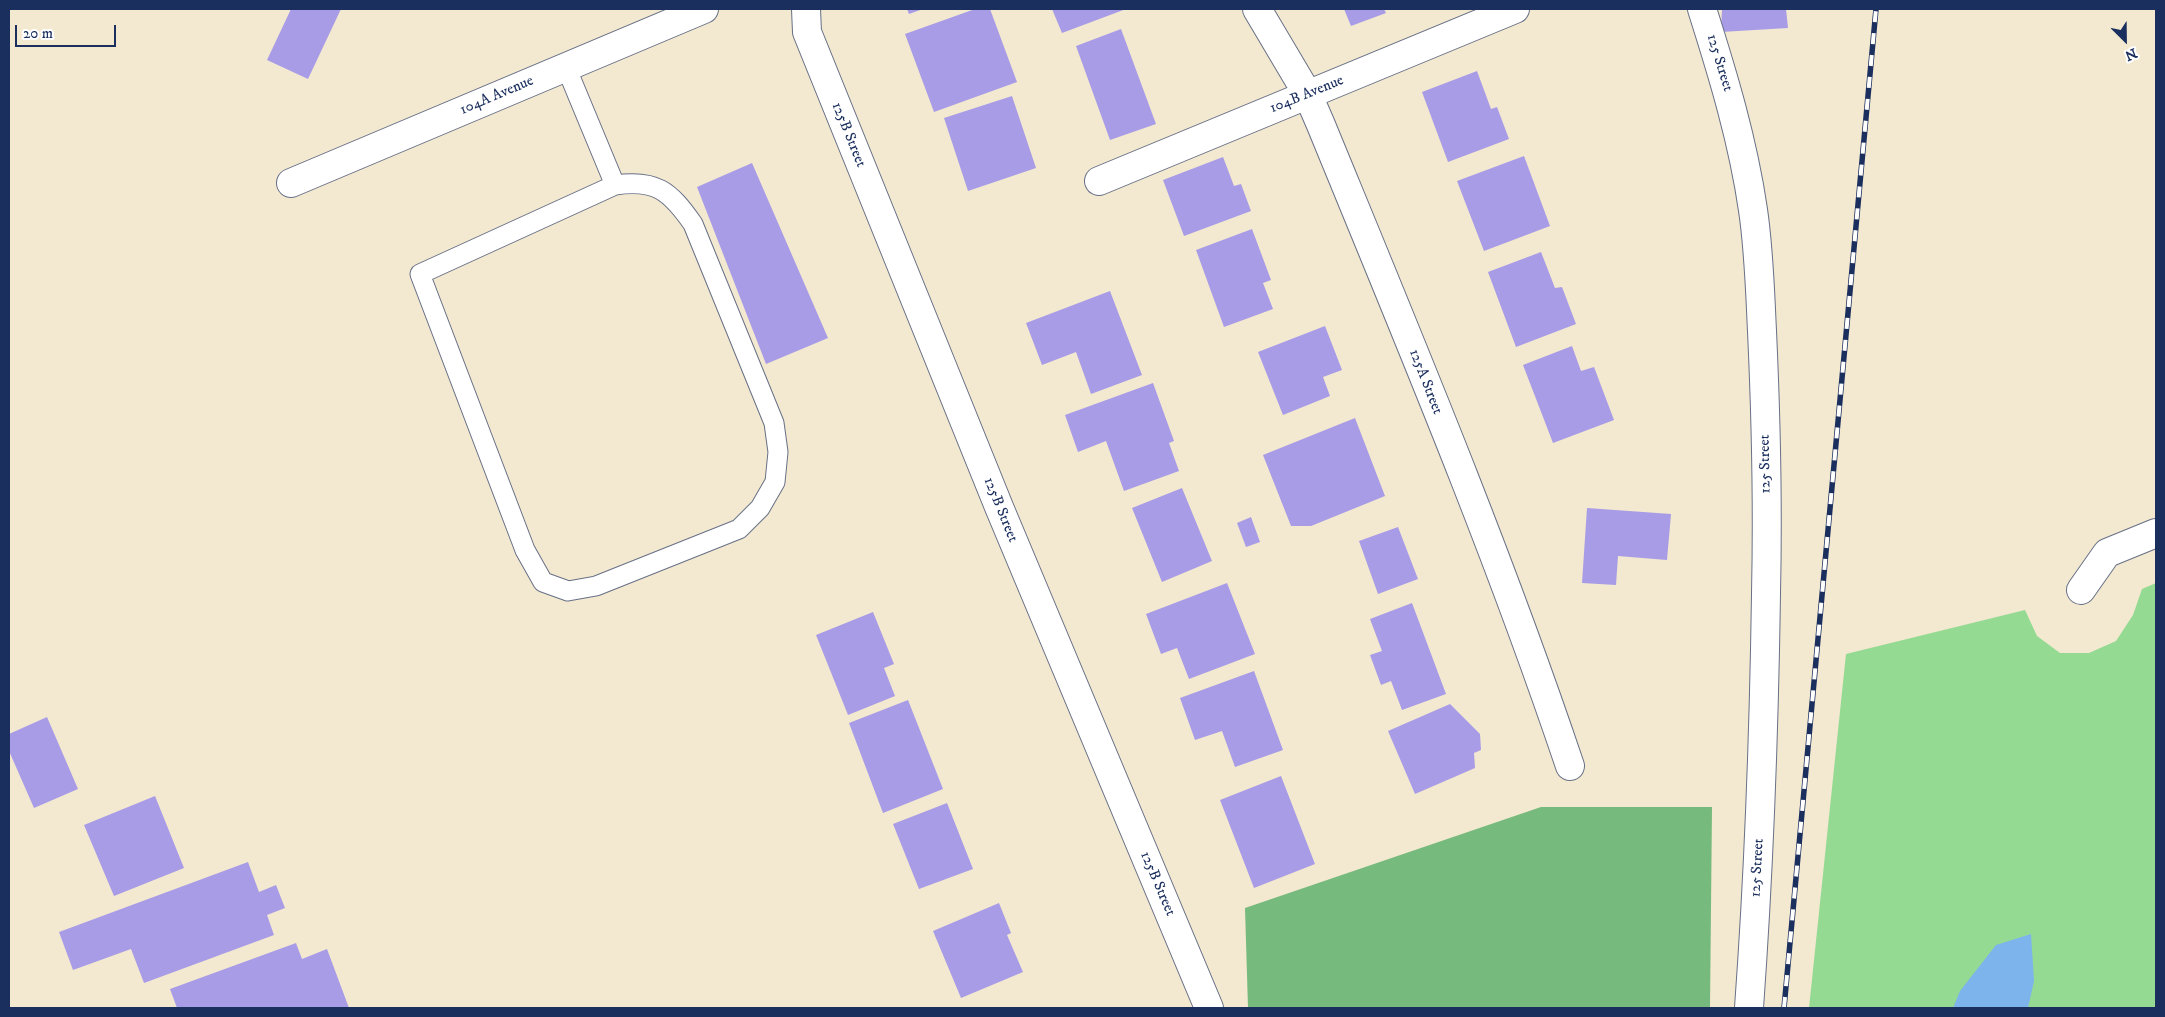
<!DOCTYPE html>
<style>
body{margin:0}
#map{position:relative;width:2165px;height:1017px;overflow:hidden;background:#f3e8d0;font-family:"IM FELL DW Pica",serif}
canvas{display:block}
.frame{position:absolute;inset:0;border:10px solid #1b2f5e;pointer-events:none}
.north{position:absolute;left:2100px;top:15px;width:50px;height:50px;-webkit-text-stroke:4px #fff;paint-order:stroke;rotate:157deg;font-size:14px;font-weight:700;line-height:20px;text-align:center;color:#1b2f5e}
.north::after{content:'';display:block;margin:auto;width:18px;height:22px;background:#1b2f5e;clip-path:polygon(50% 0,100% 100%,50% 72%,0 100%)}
.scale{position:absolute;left:15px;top:25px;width:101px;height:22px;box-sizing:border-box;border:2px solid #1b2f5e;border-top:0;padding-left:6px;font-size:15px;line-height:18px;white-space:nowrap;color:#1b2f5e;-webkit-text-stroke:4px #fff;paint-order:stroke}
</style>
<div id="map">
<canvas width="2165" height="1017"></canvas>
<div class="frame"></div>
<div class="north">N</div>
<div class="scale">20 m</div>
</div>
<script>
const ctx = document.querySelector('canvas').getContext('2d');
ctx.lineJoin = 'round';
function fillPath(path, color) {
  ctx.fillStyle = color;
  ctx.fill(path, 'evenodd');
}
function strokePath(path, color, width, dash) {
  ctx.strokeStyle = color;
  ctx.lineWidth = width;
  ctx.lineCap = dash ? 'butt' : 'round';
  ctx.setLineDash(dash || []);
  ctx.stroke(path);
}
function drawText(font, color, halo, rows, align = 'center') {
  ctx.font = font + ' "IM FELL DW Pica",serif';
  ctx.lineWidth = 5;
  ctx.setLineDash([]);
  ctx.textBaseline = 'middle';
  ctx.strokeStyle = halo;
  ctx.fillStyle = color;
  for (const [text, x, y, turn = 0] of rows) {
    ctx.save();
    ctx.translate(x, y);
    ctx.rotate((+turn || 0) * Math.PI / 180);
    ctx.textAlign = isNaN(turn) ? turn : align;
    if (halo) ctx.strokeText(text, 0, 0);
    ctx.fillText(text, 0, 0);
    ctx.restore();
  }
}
const green = new Path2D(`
 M2156,583V1008H1809L1846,654L2025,610L2037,636L2060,653H2089L2116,641L2133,615L2142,589Z`);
const forest = new Path2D(`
 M1541,807H1712L1710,1008H1248L1245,908Z`);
const water = new Path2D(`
 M2031,934L2034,981L2028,1008H1953L1960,991L1996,945Z`);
const building = new Path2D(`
 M291,9H341L308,79L267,60Z
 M907,9H923L909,14Z
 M975,9H990L1017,82L934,112L905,34Z
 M1052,9H1126L1062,33Z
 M1344,9H1384L1386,13L1351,26Z
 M1722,9H1786L1788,28L1721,32Z
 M1121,29L1156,124L1110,140L1076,46Z
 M1477,71L1491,109L1497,107L1509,139L1448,162L1422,92Z
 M1012,96L1036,168L968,191L944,118Z
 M1524,156L1550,226L1484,251L1457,181Z
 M1223,157L1234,186L1241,184L1251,211L1184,236L1163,180Z
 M752,163L828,338L766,364L697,187Z
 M1252,229L1271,280L1263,283L1273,309L1224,327L1196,250Z
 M1541,252L1555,288L1562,287L1576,324L1516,347L1488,272Z
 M1110,291L1142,375L1091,394L1076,352L1042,365L1026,323Z
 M1325,326L1342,370L1323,377L1330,396L1283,415L1258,352Z
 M1572,346L1581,371L1594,367L1614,420L1553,443L1523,365Z
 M1153,383L1174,441L1169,443L1179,471L1124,491L1106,441L1078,452L1065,415Z
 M1355,418L1385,496L1311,526H1291L1263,455Z
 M1182,488L1212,561L1162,582L1132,508Z
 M1587,508L1671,514L1667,560L1618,556L1616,585L1582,583Z
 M1251,517L1260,542L1246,547L1237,523Z
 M1398,527L1418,579L1378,594L1359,541Z
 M1227,583L1255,654L1189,679L1177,648L1161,654L1146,614Z
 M1412,603L1446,694L1402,710L1391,681L1381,685L1370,655L1382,651L1370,619Z
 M873,612L894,664L884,668L895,696L848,715L816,635Z
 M1254,671L1283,750L1235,767L1222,731L1195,740L1180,698Z
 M908,700L943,789L883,813L849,723Z
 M1450,704L1480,734L1481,750L1474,753L1475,768L1415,794L1388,731Z
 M47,717L78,789L34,808L9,751V734Z
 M1281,776L1315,864L1254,888L1220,800Z
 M155,796L184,868L114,896L84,825Z
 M947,803L973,869L919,889L893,824Z
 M248,862L259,892L276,885L285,908L267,915L274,935L144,983L131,949L73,970L59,932Z
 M999,903L1011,933L1007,935L1023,972L961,998L933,931Z
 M296,943L302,959L327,949L349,1008H177L170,989Z`);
const lane = new Path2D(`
 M566,67L615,185C656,179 670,191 693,224L774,423L778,452L775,482L760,508L739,529L596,586L568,591L543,582L525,550L420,274L615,185`);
const street = new Path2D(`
 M806,9L807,32L999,507L1209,1008
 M1257,9L1308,95L1321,125C1408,337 1497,549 1570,766
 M1702,9C1723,75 1743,141 1753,210C1759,250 1760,290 1762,331C1766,418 1768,506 1766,594C1764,732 1759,870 1749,1008
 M1099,181L1515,9
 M291,183L704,9
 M2081,590L2107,553L2156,533`);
const rail = new Path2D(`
 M1784,1008L1876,9`);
const streetNames = [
 ["125 Street",1719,63,73],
 ["104B Avenue",1307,95,-22],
 ["104A Avenue",497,96,-23],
 ["125B Street",848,135,68],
 ["125A Street",1425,382,69],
 ["125 Street",1766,464,-91],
 ["125B Street",1000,510,68],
 ["125 Street",1758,868,-87],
 ["125B Street",1157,884,67]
];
fillPath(green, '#94da93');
fillPath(forest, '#77ba7d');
fillPath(water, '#7db4ec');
fillPath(building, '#a89ce7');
strokePath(lane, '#677086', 21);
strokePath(street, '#677086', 30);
strokePath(lane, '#fff', 19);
strokePath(street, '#fff', 28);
strokePath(rail, '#1b2f5e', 5.5);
strokePath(rail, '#fff', 4, [11]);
drawText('15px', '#1b2f5e', '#fff', streetNames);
</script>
